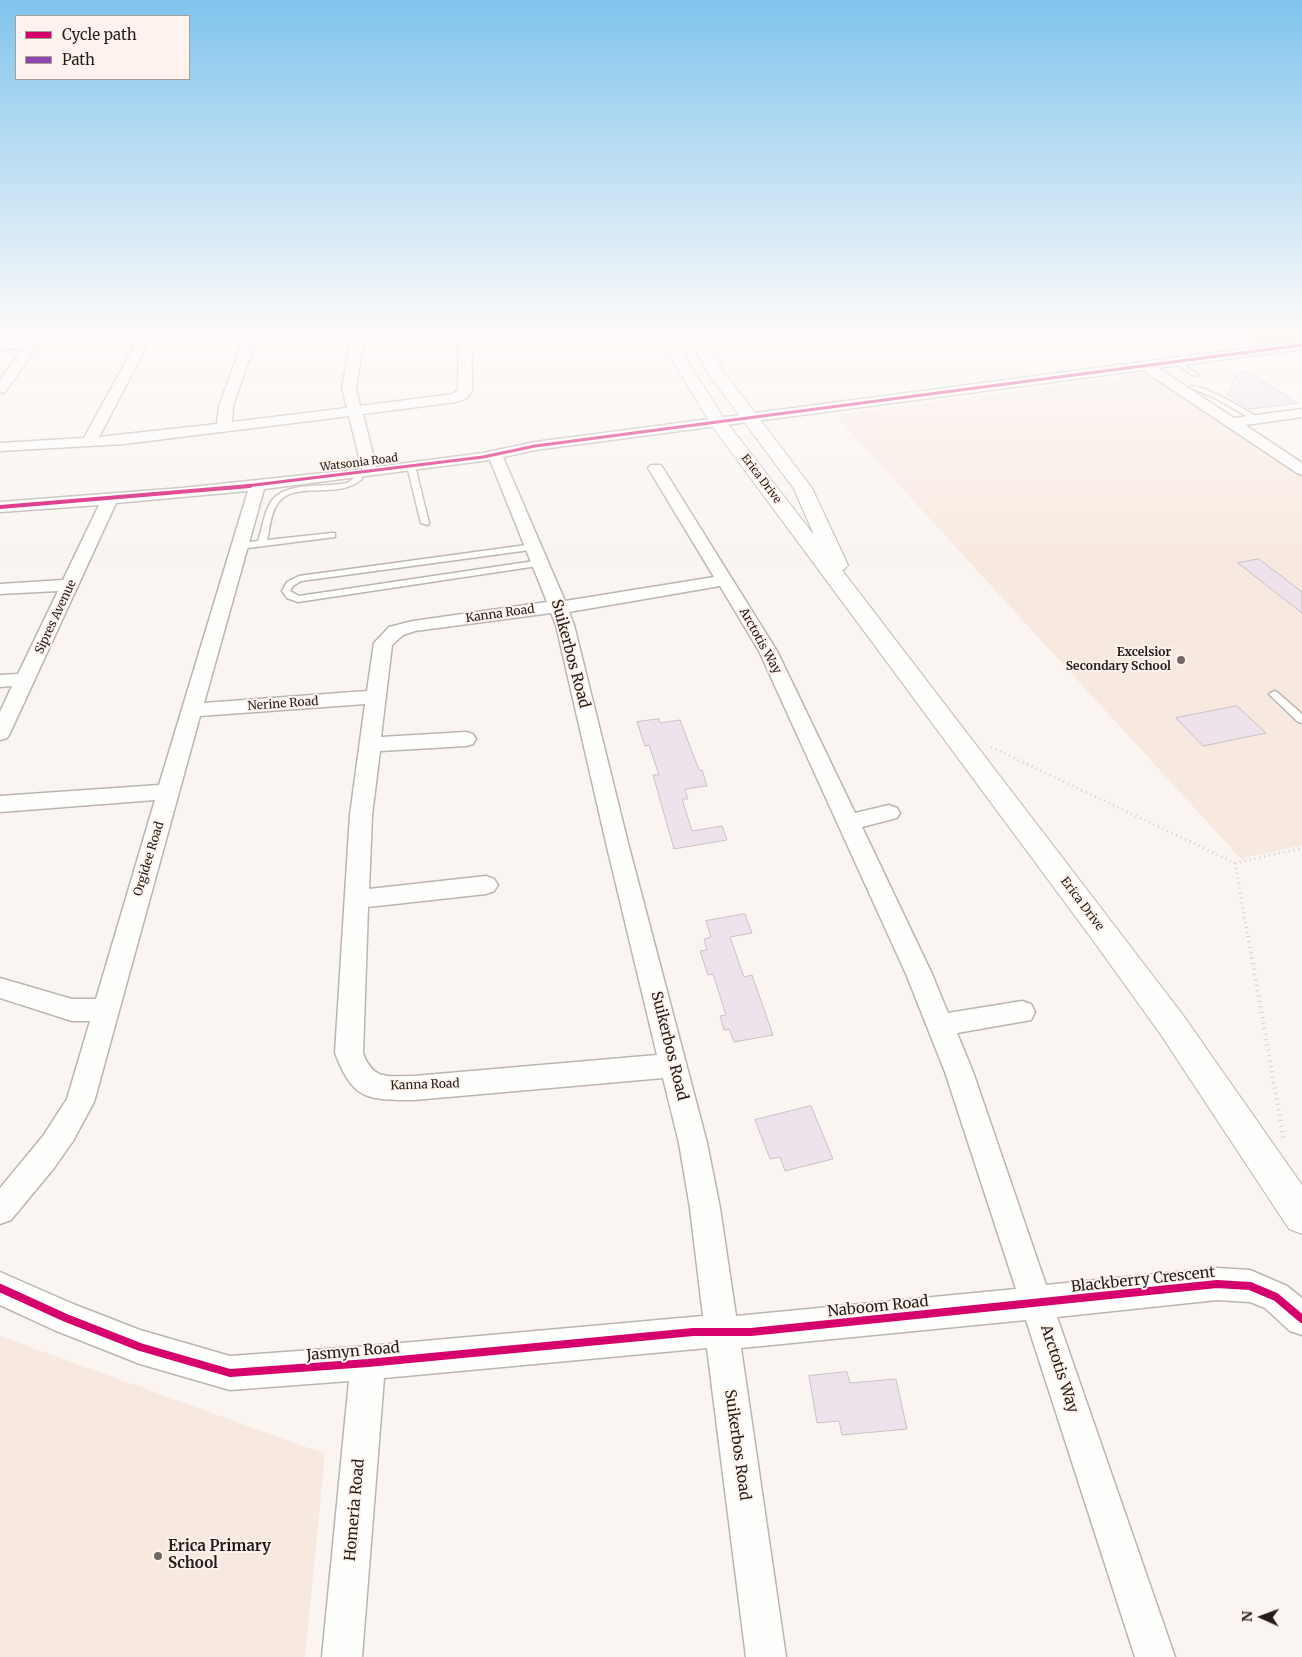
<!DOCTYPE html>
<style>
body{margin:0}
#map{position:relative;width:1302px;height:1657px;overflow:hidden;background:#faf5f1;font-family:Merriweather,serif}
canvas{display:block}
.legend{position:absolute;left:15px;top:15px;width:175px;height:65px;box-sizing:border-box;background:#fef4ed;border:1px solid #a79e97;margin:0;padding:6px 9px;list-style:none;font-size:15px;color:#251c16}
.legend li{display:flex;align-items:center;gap:10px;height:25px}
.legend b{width:25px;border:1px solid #a79e97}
.north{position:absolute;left:1237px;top:1592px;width:50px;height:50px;-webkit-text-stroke:4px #fef4ed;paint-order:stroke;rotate:272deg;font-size:14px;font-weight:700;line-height:20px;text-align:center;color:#251c16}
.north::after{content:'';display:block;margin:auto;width:18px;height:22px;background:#251c16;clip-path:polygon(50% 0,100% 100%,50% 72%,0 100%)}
</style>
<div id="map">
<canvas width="1302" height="1657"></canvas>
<ul class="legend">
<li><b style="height:6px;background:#d6006c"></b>Cycle path</li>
<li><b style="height:6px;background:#8e44ad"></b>Path</li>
</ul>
<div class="north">N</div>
</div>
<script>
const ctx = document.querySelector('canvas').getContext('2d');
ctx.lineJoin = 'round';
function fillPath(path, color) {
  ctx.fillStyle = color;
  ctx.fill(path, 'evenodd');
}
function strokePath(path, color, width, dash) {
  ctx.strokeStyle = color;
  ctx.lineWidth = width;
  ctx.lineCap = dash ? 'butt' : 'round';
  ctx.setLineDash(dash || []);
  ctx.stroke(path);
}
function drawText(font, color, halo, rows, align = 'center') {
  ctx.font = font + ' Merriweather,serif';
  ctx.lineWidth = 4;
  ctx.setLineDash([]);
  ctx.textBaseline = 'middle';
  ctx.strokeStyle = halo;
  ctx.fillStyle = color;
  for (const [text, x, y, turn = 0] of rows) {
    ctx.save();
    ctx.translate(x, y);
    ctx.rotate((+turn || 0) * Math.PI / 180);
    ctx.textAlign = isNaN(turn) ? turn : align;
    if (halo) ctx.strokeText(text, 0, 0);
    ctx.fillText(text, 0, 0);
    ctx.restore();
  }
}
const education = new Path2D(`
 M1151,373L1302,476V845L1241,859L835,415Z
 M0,1336L325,1454L305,1657H0Z`);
const green = new Path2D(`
 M1235,330H1302V337L1259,344Z`);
const building = new Path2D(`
 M1248,372L1298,403L1250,409L1228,395L1236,374Z
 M1259,559L1302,592V613L1238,563Z
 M1237,706L1266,733L1203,746L1176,718Z
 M659,719L660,723L680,720L699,770H702L707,786L685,789L688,799H682L692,831L722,826L727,840L674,849L653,775H659L649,745L645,746L637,722Z
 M745,914L752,933L730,937L744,977L752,975L773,1035L734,1042L729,1029L724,1030L720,1016L726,1015L713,974L708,975L700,951L707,950L704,939L711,937L706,921Z
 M811,1106L833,1159L785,1171L780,1157L770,1159L755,1120Z
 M847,1372L850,1383L896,1379L907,1429L842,1435L839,1421L817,1423L809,1376Z`);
const pathFar1 = new Path2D(`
 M991,747L1235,863L1302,848
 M1235,863L1248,937`);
const path = new Path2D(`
 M1248,936L1284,1141`);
const lane = new Path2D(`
 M1174,361H1178L1199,375L1194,376L1174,363Z
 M1191,386C1203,385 1250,411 1261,420L1255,421L1215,398L1191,388Z
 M408,464L415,466L429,523L428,525L421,523L407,466Z
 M355,470H361L362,479C340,500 294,480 278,503C270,513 270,529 267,540L332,533H335V537L240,549L236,546L240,543L258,541C262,530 263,518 268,507C280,479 323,489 347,483L354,478Z
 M534,544L537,545V549L301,581L293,586L290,591L299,596L541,560L545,563L544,565L298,602L287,598L282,591L287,582L299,576Z
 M1274,691L1277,692L1302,714V723L1298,722L1271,696L1269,694Z`);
const street = new Path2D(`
 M37,330H49L5,392L0,393V380L23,348L0,350V342L29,340Z
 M143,330H155L99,437L217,424L219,406L247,330H259L233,406L232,422L347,408L342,388L353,330H365L356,388L360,406L453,394L458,390L459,330H471L472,390L467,398L456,402L363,414L376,467L483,453L535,442L1302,341V349L1158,368L1234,418L1302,409V417L1245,425L1302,463V475L1297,473L1143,370L535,450L503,457L565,601L714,577L648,468L651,465H661L777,651L855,813L889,805L897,808L900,813L897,818L862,827L932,974L948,1013L1022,1001L1031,1004L1035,1012L1031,1020L957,1033L973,1072L1046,1285L1217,1268L1250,1270L1287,1286L1302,1298V1335L1290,1331L1265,1308L1250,1302L1217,1300L1057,1317L1175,1657H1135L1026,1320L741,1348L786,1657H746L707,1348L384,1378L362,1657H322L349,1381L230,1390L140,1364L54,1330L0,1305V1272L73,1304L140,1330L230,1356L368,1346L703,1316L690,1208L679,1143L663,1078L414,1100C367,1100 353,1100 335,1053L350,815L365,704L200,716L94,1102L73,1141L54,1168L11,1220L0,1224V1188L43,1136L67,1099L90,1021H72L0,998V978L72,999H96L155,800L0,812V796L159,785L248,491L116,503L10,733L7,738L0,740V712L12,686L0,687V675L18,674L58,591L0,594V584L63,580L99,505L0,512V502L182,488L362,469L349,416L124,444L0,451V443L84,438ZM490,460L547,602L413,621L389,627L374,643L367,691L204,703L264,489ZM720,586L759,651L906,974L945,1072L1016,1289L736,1316L720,1208L707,1143L629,847L574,625L569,612ZM551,613L556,625L607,847L657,1055L414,1076C388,1076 373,1081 363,1053L368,907L486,894L494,891L498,885L494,879L486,876L369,889L372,815L380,751L466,746L473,744L476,739L473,734L466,732L381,737L392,645L403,635L415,631Z`);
const secondary = new Path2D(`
 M654,330H668L725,420L814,535L794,489L710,376L684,330H698L723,371L812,488L848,565L845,569L842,570L1183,1015L1302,1185V1234L1289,1229L1161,1035L1092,939L712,426Z`);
const quiet = new Path2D(`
 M465,331L524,330`);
const cyclewayFar2 = new Path2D(`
 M238,487L483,457L535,446L1302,345`);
const cyclewayFar1 = new Path2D(`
 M0,507L250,486`);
const cycleway = new Path2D(`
 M0,1288L66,1318L140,1347L230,1373L368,1363L693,1332H751L1217,1284L1250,1286L1276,1297L1302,1319`);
const markers = [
 [1181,660,5,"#706863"],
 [158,1556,5,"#706863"]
];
const farStreetnames = [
 ["Watsonia Road",359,463,-7],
 ["Erica Drive",761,479,53]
];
const streetNames = [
 ["Kanna Road",500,614,-8],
 ["Sipres Avenue",56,617,-65],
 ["Arctotis Way",760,641,61],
 ["Nerine Road",283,704,-4],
 ["Orgidee Road",149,859,-73],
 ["Erica Drive",1082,904,53],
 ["Kanna Road",425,1085,-2]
];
const poiNames = [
 ["Excelsior",1171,653],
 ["Secondary School",1171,667]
];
const nearStreetnames = [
 ["Suikerbos Road",570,654,75],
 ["Suikerbos Road",669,1046,76],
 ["Blackberry Crescent",1143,1280,-6],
 ["Naboom Road",878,1307,-6],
 ["Jasmyn Road",353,1352,-5],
 ["Arctotis Way",1059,1369,72],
 ["Suikerbos Road",737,1445,82],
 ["Homeria Road",355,1510,-85]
];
const nearPoinames = [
 ["Erica Primary",168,1547],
 ["School",168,1564]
];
fillPath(education, '#f8e9e0');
fillPath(green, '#dbdeb0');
fillPath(building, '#eee2ec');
strokePath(building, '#c7c2c4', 1);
strokePath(lane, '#bbb5b0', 3);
strokePath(street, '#bbb5b0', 3);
strokePath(secondary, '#bbb5b0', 2);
strokePath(pathFar1, '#d4d2d1', 3, [1, 4]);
strokePath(path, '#d4d2d1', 4, [1, 4.5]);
fillPath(lane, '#fefefd');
fillPath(street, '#fefefd');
fillPath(secondary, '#fefefd');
strokePath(quiet, '#8e44ad', 2.5, [4.5, 2.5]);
strokePath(cyclewayFar2, '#d6006c', 3);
strokePath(cyclewayFar1, '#d6006c', 4);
strokePath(cycleway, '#d6006c', 8);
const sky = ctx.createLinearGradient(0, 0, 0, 562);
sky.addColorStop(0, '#80c4ed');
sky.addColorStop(0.59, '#fdfaf9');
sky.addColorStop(1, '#fdfaf900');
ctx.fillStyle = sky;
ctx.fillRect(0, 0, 1302, 562);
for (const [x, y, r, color] of markers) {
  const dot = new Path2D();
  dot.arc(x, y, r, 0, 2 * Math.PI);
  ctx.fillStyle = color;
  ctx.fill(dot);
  strokePath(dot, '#fef4ed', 2);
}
drawText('11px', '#251c16', '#fef4ed', farStreetnames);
drawText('12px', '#251c16', '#fef4ed', streetNames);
drawText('bold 12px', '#251c16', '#fef4ed', poiNames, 'right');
drawText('15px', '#251c16', '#fef4ed', nearStreetnames);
drawText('bold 15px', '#251c16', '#fef4ed', nearPoinames, 'left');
</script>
